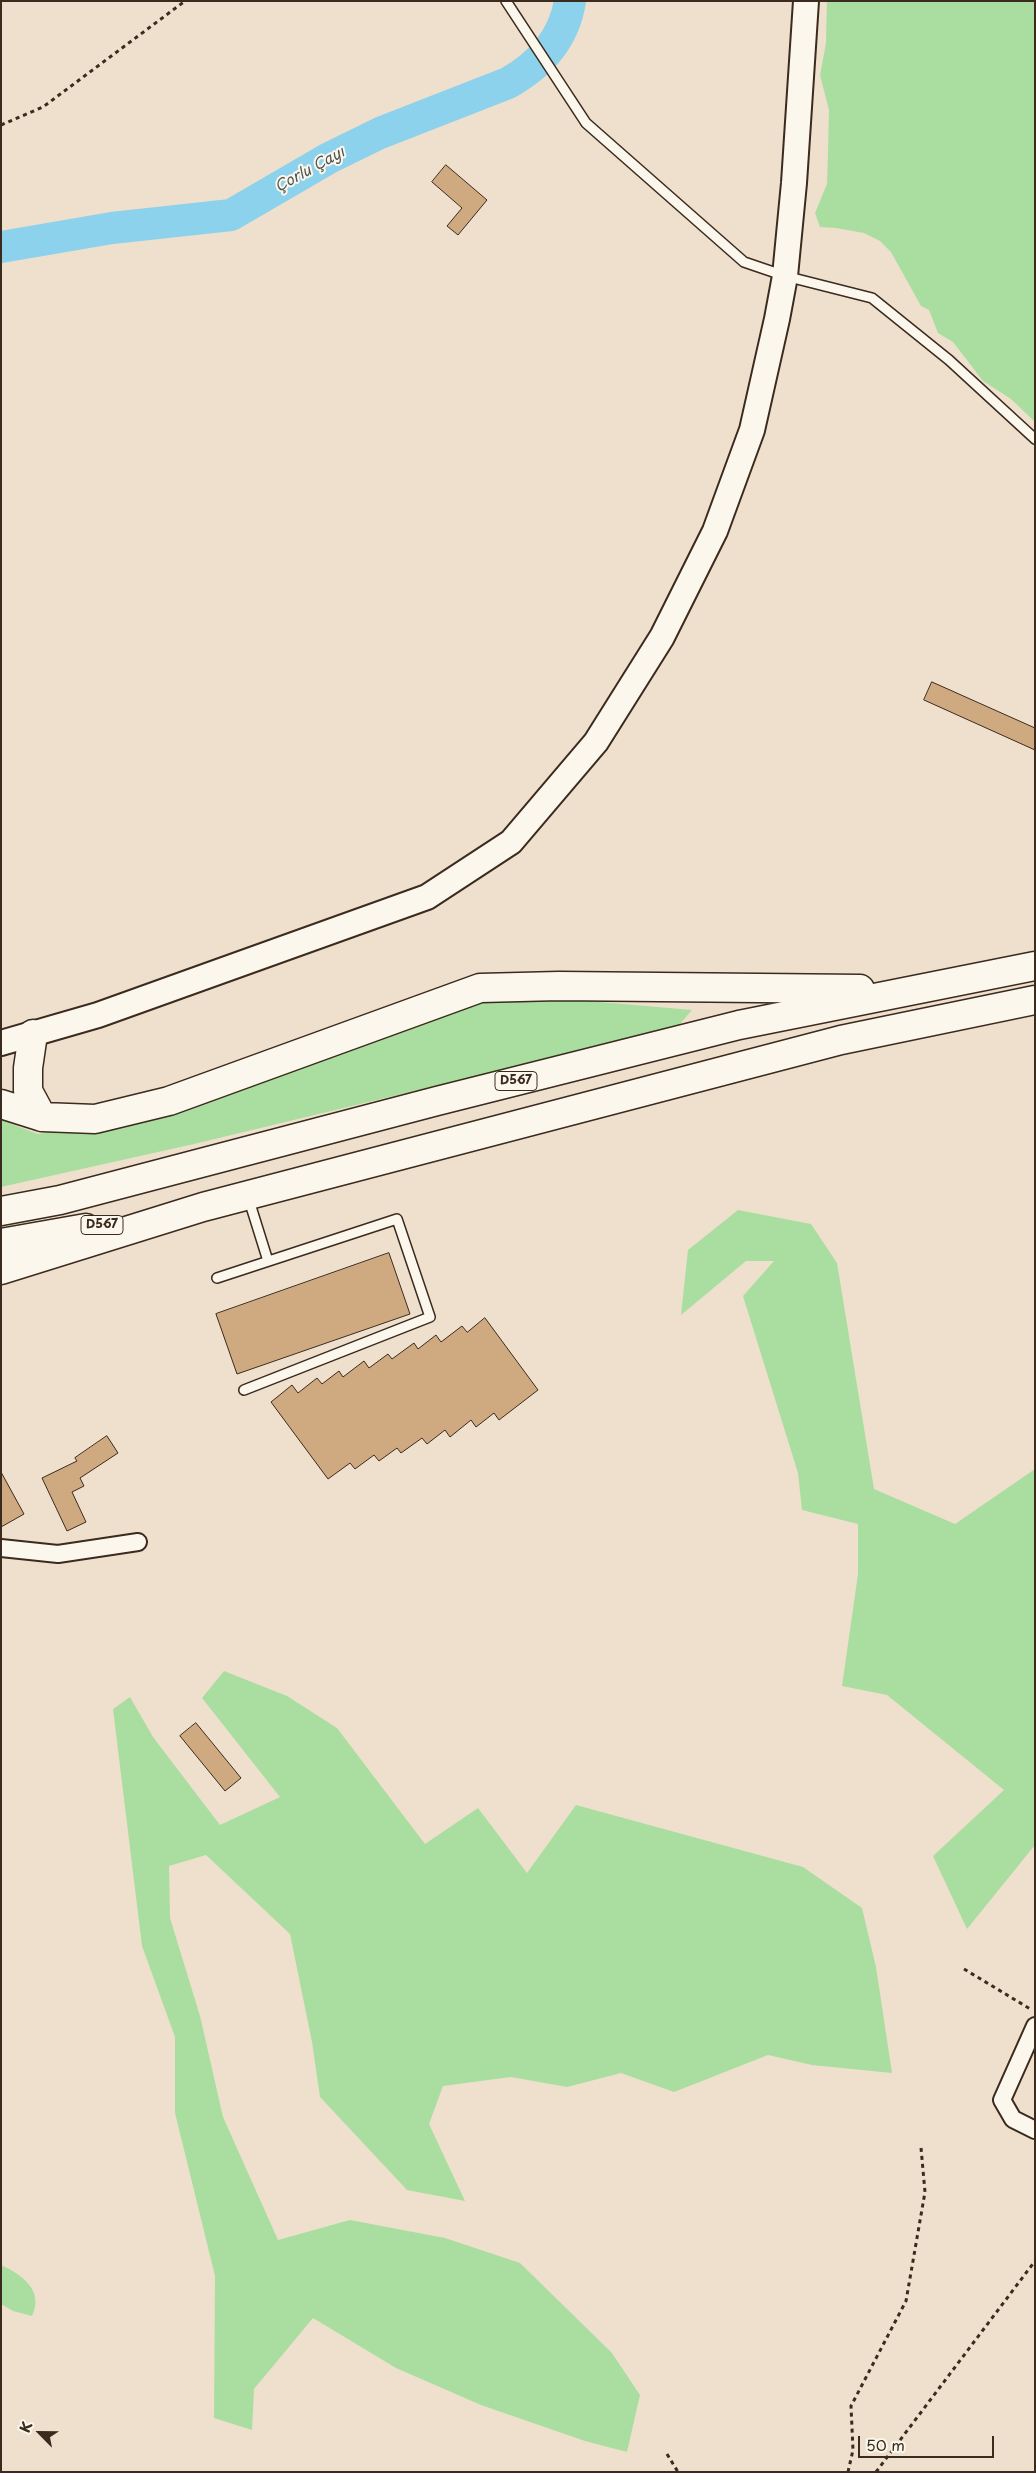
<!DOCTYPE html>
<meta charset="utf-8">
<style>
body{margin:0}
#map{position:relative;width:1036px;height:2473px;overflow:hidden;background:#eee0cc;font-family:"Playpen Sans",sans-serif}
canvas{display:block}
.frame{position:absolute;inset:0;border:2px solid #3b2a1e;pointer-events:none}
.north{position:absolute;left:15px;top:2408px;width:50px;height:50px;-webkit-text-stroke:4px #fbf7ec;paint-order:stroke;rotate:293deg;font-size:14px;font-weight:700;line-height:20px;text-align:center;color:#3b2a1e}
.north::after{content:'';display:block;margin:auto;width:18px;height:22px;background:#3b2a1e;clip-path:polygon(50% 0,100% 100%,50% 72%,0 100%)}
.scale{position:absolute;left:858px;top:2436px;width:136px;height:22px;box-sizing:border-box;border:2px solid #3b2a1e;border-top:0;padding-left:6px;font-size:15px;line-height:18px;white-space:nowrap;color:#3b2a1e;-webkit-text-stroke:4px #fbf7ec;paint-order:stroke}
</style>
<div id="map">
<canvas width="1036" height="2473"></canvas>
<div class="frame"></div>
<div class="north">K</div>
<div class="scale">50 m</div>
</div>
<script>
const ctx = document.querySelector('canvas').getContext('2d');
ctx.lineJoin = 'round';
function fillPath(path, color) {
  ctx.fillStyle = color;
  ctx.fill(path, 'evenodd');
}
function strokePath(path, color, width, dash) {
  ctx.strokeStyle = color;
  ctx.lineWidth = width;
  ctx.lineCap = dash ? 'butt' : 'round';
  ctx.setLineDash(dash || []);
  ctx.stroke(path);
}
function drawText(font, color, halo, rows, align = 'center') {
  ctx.font = font + ' "Playpen Sans",sans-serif';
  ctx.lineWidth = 4;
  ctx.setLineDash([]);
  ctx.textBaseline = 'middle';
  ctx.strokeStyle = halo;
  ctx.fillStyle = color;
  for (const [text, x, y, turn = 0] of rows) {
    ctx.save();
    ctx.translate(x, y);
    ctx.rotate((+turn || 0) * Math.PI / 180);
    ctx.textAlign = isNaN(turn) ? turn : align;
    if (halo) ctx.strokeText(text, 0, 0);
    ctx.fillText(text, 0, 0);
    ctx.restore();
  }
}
const green = new Path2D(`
 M827,1H1035V422L1011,399L983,381L953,342L938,333L929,310L921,306L891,252L880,241L864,233L836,228L820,227L815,213L827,184L828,154L829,110L820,75L826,43Z
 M520,995L692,1010L680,1024L647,1035L194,1144L1,1187V1120L38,1134L84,1126L464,1000Z
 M738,1210L811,1224L837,1263L874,1489L955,1524L1035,1469V1845L967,1929L933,1856L1004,1790L887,1695L842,1686L858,1574V1524L802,1510L798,1473L743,1296L774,1261H746L681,1315L688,1250Z
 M224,1671L287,1696L337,1728L425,1844L478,1808L527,1873L576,1805L803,1867L862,1908L876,1967L892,2073L812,2065L768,2055L674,2092L621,2073L567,2087L511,2077L443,2086L429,2124L465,2201L407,2190L320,2097L312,2042L290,1934L206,1855L169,1866L170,1918L200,2016L223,2117L278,2240L350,2220L445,2238L520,2263L612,2353L640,2395L627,2452L585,2441L481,2405L396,2368L313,2318L254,2389L252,2430L214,2418L215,2276L175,2113V2037L142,1946L113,1709L130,1697L153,1737L220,1825L280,1797L202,1698Z
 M1,2265C23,2275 44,2291 32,2316L13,2311L1,2304Z`);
const river = new Path2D(`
 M1,247L112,228L231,215L329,158L380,133L508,83C540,65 564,39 570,1`);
const building = new Path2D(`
 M446,165L487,200L458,235L447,226L462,208L432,182Z
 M932,682L1035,728V750L924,700Z
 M389,1253L410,1314L237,1374L216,1314Z
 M485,1318L538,1390L499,1420L494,1413L476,1427L471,1420L450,1437L445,1430L427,1444L422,1438L401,1453L397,1448L379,1461L374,1455L355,1469L350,1463L328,1479L271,1402L292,1385L298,1393L317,1378L322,1384L339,1371L343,1377L364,1361L369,1368L388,1354L392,1359L414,1343L418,1349L436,1335L441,1342L462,1326L467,1332Z
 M107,1436L118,1453L80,1478L84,1486L72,1492L86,1522L67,1531L42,1478L77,1461L75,1458Z
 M1,1472L24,1514L1,1527Z
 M196,1723L241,1778L225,1791L180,1736Z`);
const path = new Path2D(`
 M1,125L43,107L185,1
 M964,1969L1032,2010
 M667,2454L678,2472
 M848,2472L853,2450L851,2406L906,2301L925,2192L921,2148
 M876,2472L1035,2261`);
const lane = new Path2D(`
 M506,1L586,123L744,262L785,276L872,298L949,360L1035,439
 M248,1197L268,1261
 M217,1278L397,1219L430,1317L244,1390`);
const street = new Path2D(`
 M1,1548L58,1554L138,1542
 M1035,2026L1002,2100L1013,2119L1035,2130`);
const secondary = new Path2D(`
 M1,1043L98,1015L427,897L511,842L596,742L662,637L715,531L752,430L777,319L785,276L794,183L806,1`);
const highway = new Path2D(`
 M33,1034L28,1068V1091L42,1117
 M1,1104L42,1117L95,1119L169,1101L480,988L559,986L860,989
 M1,1211L60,1200L437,1101L739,1025L1035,966
 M1,1243L86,1228
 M1,1270L203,1207L841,1040L1035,1000`);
const shields = [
 [516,1081,42],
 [102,1225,42]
];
const shieldNames = [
 ["D567",516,1081],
 ["D567",102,1225]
];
const waterNames = [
 ["Çorlu Çayı",310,170,-29]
];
fillPath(green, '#aadea0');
strokePath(river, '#8cd2ed', 32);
fillPath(building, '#cfaa81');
strokePath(building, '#3b2a1e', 1);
strokePath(lane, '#3b2a1e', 12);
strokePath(street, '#3b2a1e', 20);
strokePath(secondary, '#3b2a1e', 28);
strokePath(highway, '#3b2a1e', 31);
strokePath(path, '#3b2a1e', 3, [4, 4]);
strokePath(lane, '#fbf7ec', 9);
strokePath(street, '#fbf7ec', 16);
strokePath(secondary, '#fbf7ec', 24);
strokePath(highway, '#fbf7ec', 28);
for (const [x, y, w] of shields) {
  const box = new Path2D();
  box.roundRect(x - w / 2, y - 9.5, w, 19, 4);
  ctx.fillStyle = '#fbf7ec';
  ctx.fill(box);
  strokePath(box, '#3b2a1e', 1);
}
drawText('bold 12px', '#3b2a1e', null, shieldNames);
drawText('italic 15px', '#4f5452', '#fbf7ec', waterNames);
</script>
